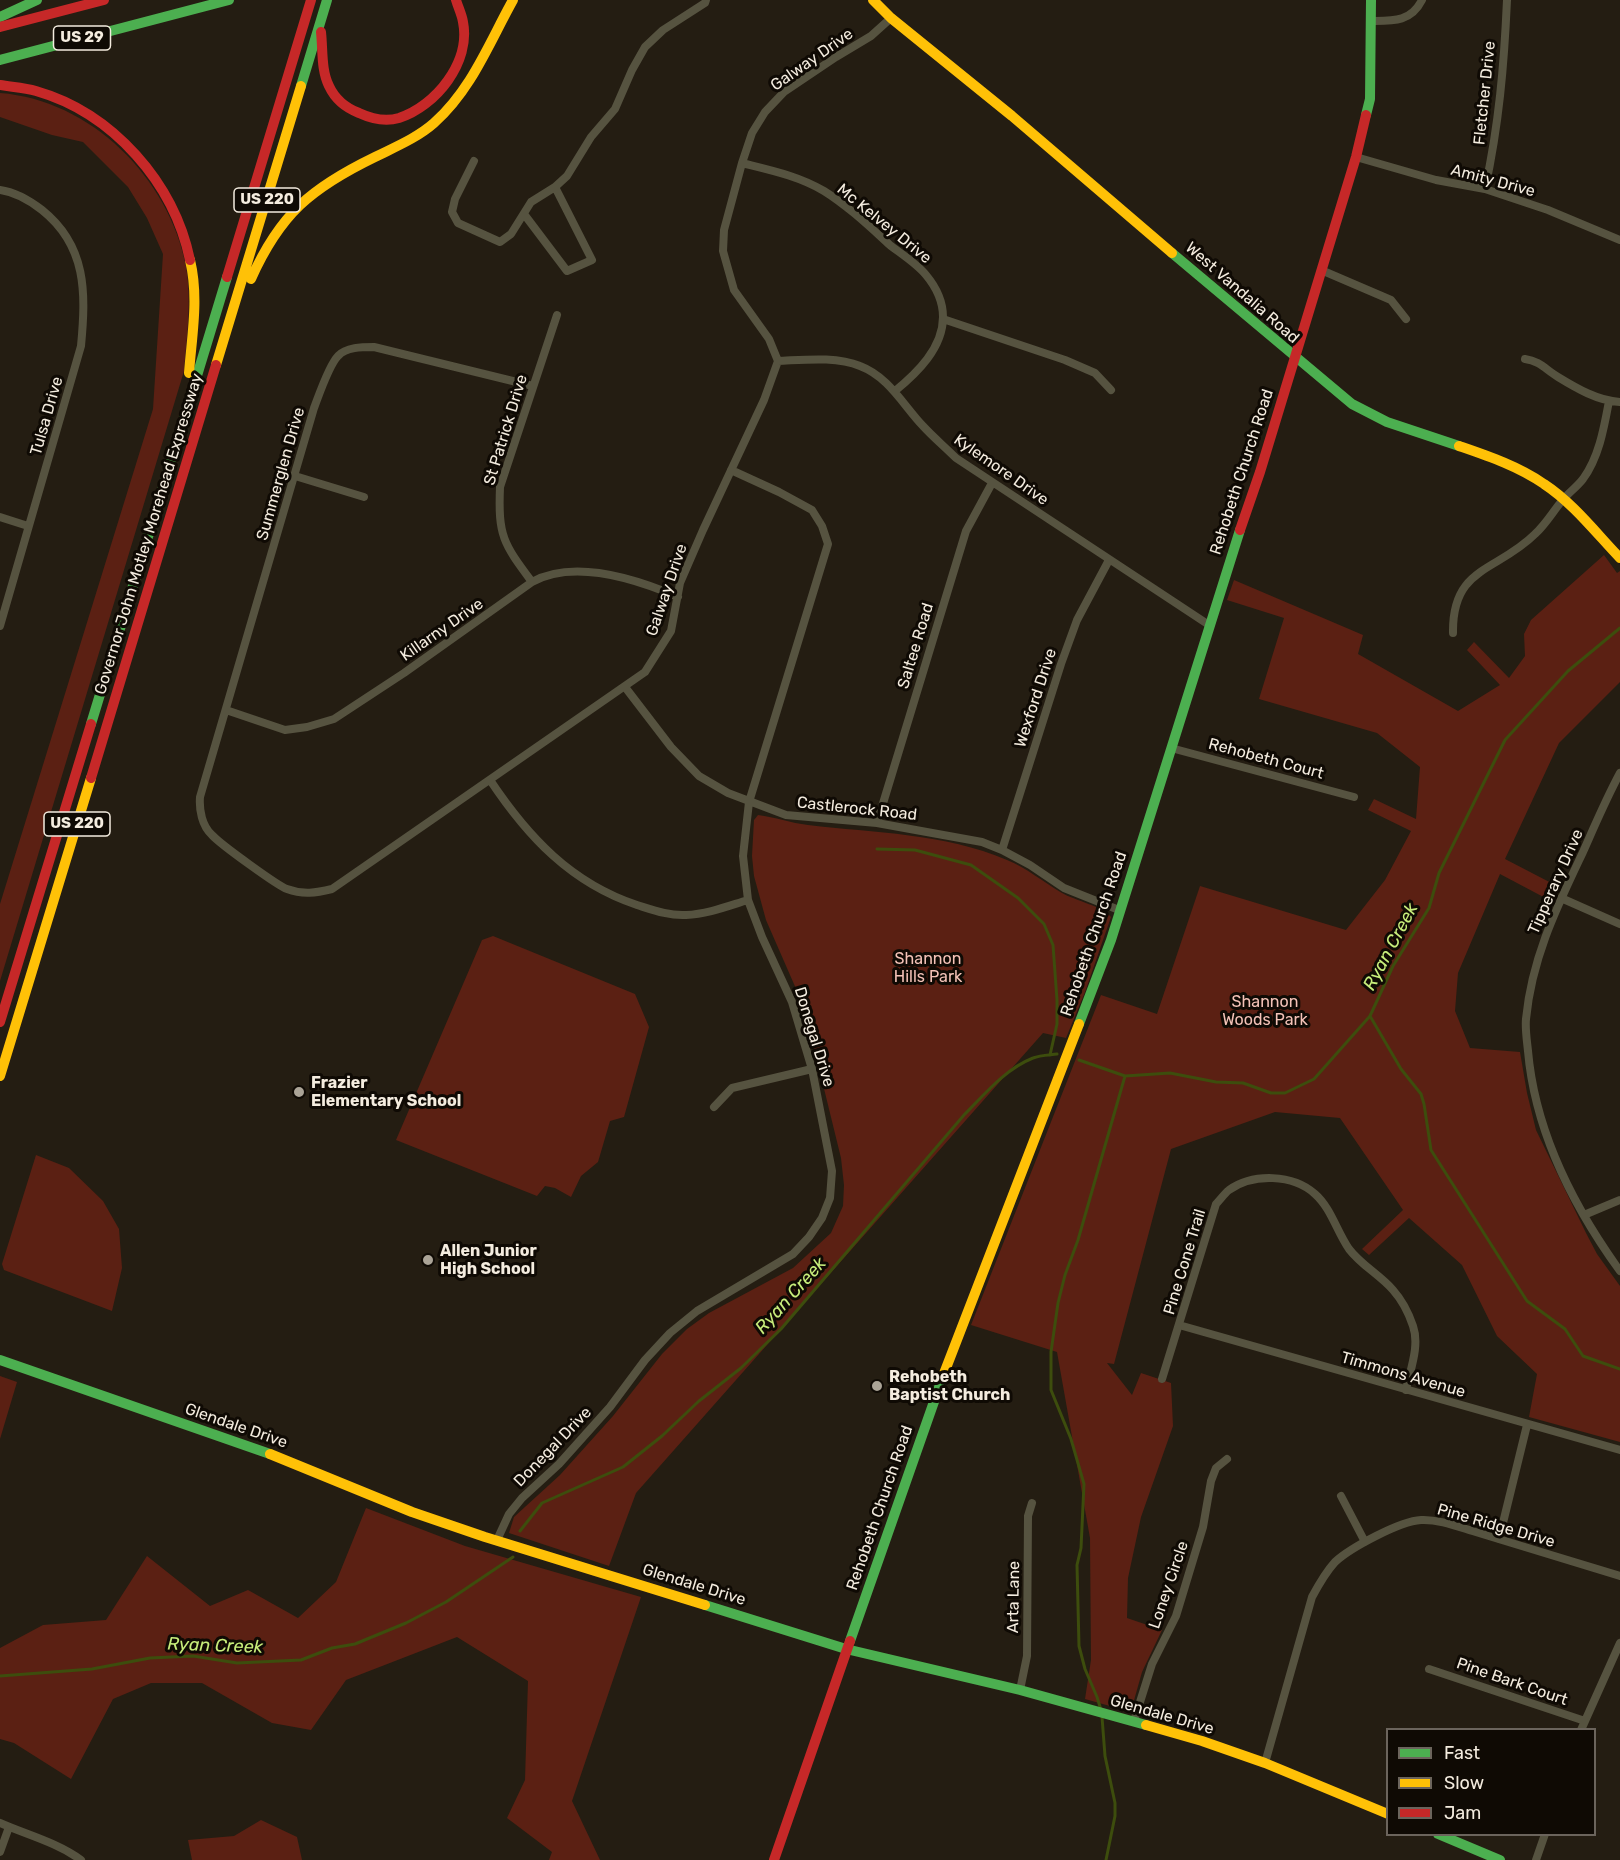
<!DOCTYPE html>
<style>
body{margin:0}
#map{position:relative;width:1620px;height:1860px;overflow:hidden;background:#241d12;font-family:Rubik,sans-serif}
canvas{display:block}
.legend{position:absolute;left:1386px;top:1728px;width:210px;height:108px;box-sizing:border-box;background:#0f0a04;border:2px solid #6b645c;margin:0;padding:8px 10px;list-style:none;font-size:18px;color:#f4ecdf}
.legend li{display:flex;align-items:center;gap:12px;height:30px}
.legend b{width:30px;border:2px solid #6b645c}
</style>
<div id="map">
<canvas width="1620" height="1860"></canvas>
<ul class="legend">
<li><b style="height:8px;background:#4caf50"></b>Fast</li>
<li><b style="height:8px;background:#ffc107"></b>Slow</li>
<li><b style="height:8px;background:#c62828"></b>Jam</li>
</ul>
</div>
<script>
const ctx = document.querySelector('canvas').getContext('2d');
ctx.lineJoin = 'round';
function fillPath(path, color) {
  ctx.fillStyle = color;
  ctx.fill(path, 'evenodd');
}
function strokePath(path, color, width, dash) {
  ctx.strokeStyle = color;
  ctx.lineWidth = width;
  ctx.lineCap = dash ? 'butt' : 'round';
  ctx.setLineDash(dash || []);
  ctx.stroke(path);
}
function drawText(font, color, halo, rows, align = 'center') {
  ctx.font = font + ' Rubik,sans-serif';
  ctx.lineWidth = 6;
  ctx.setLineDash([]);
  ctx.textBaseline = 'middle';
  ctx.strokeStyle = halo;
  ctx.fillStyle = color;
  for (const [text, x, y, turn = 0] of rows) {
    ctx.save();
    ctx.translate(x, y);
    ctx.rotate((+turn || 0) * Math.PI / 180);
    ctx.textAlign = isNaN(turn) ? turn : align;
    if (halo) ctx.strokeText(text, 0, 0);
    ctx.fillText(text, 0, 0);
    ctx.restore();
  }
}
const green = new Path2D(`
 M0,93C91,100 169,178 186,266C192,301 187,335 184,371L0,981V904L153,409L163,254L147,218L128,187L83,142L52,135L0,117Z
 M1604,555L1617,573L1620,571V682L1559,743L1505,859L1559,887L1551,901L1500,874L1458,973L1455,1011L1470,1048L1520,1052L1527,1093L1536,1130L1586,1233L1597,1254L1620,1286V1442L1529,1417L1537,1374L1497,1336L1462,1265L1409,1218L1369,1255L1362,1249L1403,1210L1340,1118L1275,1112L1171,1149L1114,1364L1107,1363L1132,1395L1141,1373L1171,1383L1173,1426L1141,1517L1128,1578L1127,1618L1162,1630L1142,1672L1133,1704L1124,1710L1085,1699L1091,1660L1090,1538L1057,1352L971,1325L1101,995L1157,1014L1200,886L1346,930L1385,880L1411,831L1368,810L1374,799L1416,819L1420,767L1377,733L1259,699L1284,618L1227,600L1234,580L1363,635L1358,654L1458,711L1500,685L1467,650L1474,642L1509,678L1525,656L1524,634L1531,620Z
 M758,815C775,817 791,823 808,825C875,833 944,833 1007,860C1027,868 1043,882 1062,893C1074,900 1104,907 1111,917L1085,992L1066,1038L1043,1033L636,1493L609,1566L509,1533L514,1517L560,1475L613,1416L662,1354L687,1329L709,1313L793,1268L831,1233L843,1206L844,1185L841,1158L804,1007L766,920L754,876L752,856L754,820Z
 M493,936L635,994L649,1027L624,1117L610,1121L598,1162L581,1176L571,1197L555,1188L545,1186L537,1196L396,1140L482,940Z
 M36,1155L69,1168L103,1201L119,1229L122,1268L112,1311L4,1270L2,1264Z
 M0,1376L17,1382L0,1439Z
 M366,1508L465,1546L641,1597L572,1801L600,1860H549L552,1852L507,1818L525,1780L528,1681L457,1637L346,1680L311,1730L272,1723L202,1683H151L113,1699L71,1779L14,1743L0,1739V1648L43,1625L106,1620L147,1556L210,1606L248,1590L298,1618L336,1582Z
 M261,1820L297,1837L302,1860H192L188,1840L234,1836Z`);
const stream = new Path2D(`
 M877,849L915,850L971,865L1018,898L1044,924L1053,945L1057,1000V1024L1050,1055
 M1370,1016L1401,1069L1421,1094L1424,1104L1431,1150L1527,1301L1565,1329L1583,1356L1620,1369
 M1079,1060L1125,1076L1170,1073L1216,1082L1243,1083L1271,1093H1285L1314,1079L1370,1016L1393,966L1429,908L1439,873L1505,740L1568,671L1620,628
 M520,1531L542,1503L623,1467L662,1436L699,1401L741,1368L781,1329L964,1115C984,1095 1005,1069 1033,1058C1040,1055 1049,1055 1057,1054
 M0,1676L92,1669L150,1658L193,1656L237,1663L301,1660L332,1648L355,1644L406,1623L446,1602L513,1557
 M1101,1710L1097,1697L1085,1669L1079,1646L1077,1565L1081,1548L1084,1484L1071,1439L1051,1390V1352L1058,1303L1065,1275L1078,1240L1125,1076
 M1102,1717L1105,1756L1115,1803V1816L1106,1860`);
const street = new Path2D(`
 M1372,21C1393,21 1411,22 1422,0
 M1356,157L1436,180L1485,189L1548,210L1620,240
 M474,161L455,199L452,212L458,223L500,242L511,234L531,202L555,187L567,176L591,137L615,109L632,70L645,47L663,30L705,3L706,0
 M742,163C770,170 799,176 824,191C848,206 870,227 891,246C903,255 917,264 926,275C936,287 943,302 943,317C943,348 917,373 895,391
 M1485,189C1499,124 1504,66 1507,0
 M0,190C15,192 29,200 42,210C87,246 86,293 81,346L0,626
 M524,214L567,271L592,260L555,187
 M1321,270L1391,300L1406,319
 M943,319L1065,360L1095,373L1111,390
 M1525,359C1540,361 1546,370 1558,377C1576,388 1598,401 1620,402
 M778,361C803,360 836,356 860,366C889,377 903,405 923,426C933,437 945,447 956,458L1209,625
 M533,386L374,347C362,347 346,347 338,356C329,365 319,395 314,408L200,797C199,810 202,826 212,835C220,844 278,886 287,889C303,895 316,893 332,889L645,672L671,631L680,583L703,530L764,400L778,361L769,339L734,290L723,251L724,230L742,163L752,133L765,112L784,92L836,57L871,36L891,18
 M295,476L364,497
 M0,517L28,526
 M532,582C503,543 498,536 500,487L557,315
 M1453,633C1452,566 1497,572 1535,534C1545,525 1552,513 1561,502C1567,494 1576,488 1583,479C1599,457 1604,428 1609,401
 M625,687L671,747L699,776L728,793L786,815L877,823L982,842L1002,850L1030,865L1064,888L1119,910
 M226,710L285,730L307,727L334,719L404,673L532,582C574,559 636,579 678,597
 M1171,748L1354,797
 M1620,773C1606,799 1595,825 1583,852C1557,907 1532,957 1526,1019C1525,1029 1527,1041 1528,1051C1535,1132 1573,1206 1620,1271
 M490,780C528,837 571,883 637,905C653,910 669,916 686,915C708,914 728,906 748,900
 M877,823L966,531L992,483
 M1002,850L1061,664L1077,620L1109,560
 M1561,898L1620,924
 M714,1107L732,1088L812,1069
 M1584,1215L1620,1200
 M1179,1325L1620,1450
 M1162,1379L1216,1204C1220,1200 1224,1194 1229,1190C1253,1173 1293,1174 1315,1194C1331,1208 1337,1232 1349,1249C1361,1265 1380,1275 1393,1290C1401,1299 1409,1314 1413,1326C1420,1346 1410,1370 1406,1390
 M1341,1496L1365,1542
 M1499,1539L1527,1425
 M497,1540L509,1514L522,1498L559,1464L610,1407L645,1360L670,1333L697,1311L793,1254L809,1237L822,1218L830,1198L832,1171L812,1069L792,1002L762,937L748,900L743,856L749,802L828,544L822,526L812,510L779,492L731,470
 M1429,1669L1585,1721
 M1020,1690L1027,1656L1028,1516L1032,1503
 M1134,1721L1152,1664L1176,1616L1203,1527L1211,1481L1216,1468L1227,1459
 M1581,1730L1620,1643
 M1265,1763L1312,1597C1319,1584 1325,1573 1335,1562C1350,1548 1400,1521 1421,1520C1440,1519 1461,1528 1479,1533C1526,1547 1573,1562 1620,1576
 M0,1823C27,1835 56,1842 81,1860
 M0,1852L9,1827
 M1536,1860L1545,1834`);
const fast = new Path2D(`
 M0,17L37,0
 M0,60L229,0
 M301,86L327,0
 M1366,115L1370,99L1371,0
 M1172,253L1352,404L1387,422L1459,446
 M91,724L227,277
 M1079,1024L1111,940L1240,530
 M0,1360L270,1454
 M705,1605L846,1649L1020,1690L1146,1725
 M850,1641L943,1376
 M1438,1834L1500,1860`);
const slow = new Path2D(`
 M873,0L891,18L1012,116L1172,253
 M251,279C280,214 311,188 375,157C395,147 417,138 434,123C472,89 489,43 513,0
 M216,365L301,86
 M189,373C192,334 199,298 190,260
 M1459,446C1488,456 1518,466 1544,484C1573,503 1596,533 1620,558
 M0,1076L91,778
 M943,1376L1079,1024
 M270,1454L412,1512L485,1537L705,1605
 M1146,1725L1202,1741L1265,1763L1388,1814`);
const jam = new Path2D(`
 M0,27L104,0
 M321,32C323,50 321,70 329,86C335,99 346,108 359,113C372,119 385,122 399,118C436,106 471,62 463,22C462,15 458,7 456,0
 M0,85C12,87 25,88 36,91C113,113 174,183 190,260
 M227,277L311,0
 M1240,530L1260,472L1356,157L1366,115
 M91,778L216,365
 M0,1022L91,724
 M774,1860L850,1641`);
const markers = [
 [299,1092,6,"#aba497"],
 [428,1260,6,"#aba497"],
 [877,1386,6,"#aba497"]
];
const shields = [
 [82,38,57],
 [267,200,66],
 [77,824,66]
];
const shieldNames = [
 ["US 29",82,38],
 ["US 220",267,200],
 ["US 220",77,824]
];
const streetNames = [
 ["Galway Drive",812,60,-35],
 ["Fletcher Drive",1485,93,-84],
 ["Amity Drive",1493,181,15],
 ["Mc Kelvey Drive",884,224,39],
 ["West Vandalia Road",1242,293,41],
 ["Tulsa Drive",47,416,-74],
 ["St Patrick Drive",506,430,-73],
 ["Kylemore Drive",1001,470,35],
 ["Rehobeth Church Road",1242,472,-72],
 ["Summerglen Drive",281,474,-74],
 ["Governor John Motley Morehead Expressway",149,534,-73],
 ["Galway Drive",667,590,-71],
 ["Killarny Drive",442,630,-35],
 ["Saltee Road",916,646,-73],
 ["Wexford Drive",1036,698,-72],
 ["Rehobeth Court",1266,759,15],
 ["Castlerock Road",857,809,6],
 ["Tipperary Drive",1556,882,-66],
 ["Rehobeth Church Road",1094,934,-71],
 ["Donegal Drive",814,1037,73],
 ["Pine Cone Trail",1185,1262,-73],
 ["Timmons Avenue",1403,1375,16],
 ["Glendale Drive",236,1426,19],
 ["Donegal Drive",553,1447,-46],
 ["Rehobeth Church Road",880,1508,-71],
 ["Pine Ridge Drive",1496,1526,16],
 ["Glendale Drive",694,1585,17],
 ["Loney Circle",1169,1585,-71],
 ["Arta Lane",1014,1597,-89],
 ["Pine Bark Court",1512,1682,19],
 ["Glendale Drive",1162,1715,16]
];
const parkNames = [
 ["Shannon",928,959],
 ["Hills Park",928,977],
 ["Shannon",1265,1002],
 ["Woods Park",1265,1020]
];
const poiNames = [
 ["Frazier",311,1083],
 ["Elementary School",311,1101],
 ["Allen Junior",440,1251],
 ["High School",440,1269],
 ["Rehobeth",889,1377],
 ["Baptist Church",889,1395]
];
const waterNames = [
 ["Ryan Creek",1391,947,-62],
 ["Ryan Creek",791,1296,-48],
 ["Ryan Creek",215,1646,2]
];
fillPath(green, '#5b2013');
strokePath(stream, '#3d4d0d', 3);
strokePath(street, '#565340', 8);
strokePath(fast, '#4caf50', 10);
strokePath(slow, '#ffc107', 10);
strokePath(jam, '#c62828', 10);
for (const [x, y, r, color] of markers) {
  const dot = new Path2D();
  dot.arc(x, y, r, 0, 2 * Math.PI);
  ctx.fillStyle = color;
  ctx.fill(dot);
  strokePath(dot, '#0f0a04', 2);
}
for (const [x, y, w] of shields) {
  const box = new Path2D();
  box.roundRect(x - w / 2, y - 12, w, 24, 4.5);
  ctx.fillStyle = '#0f0a04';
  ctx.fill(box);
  strokePath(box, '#f4ecdf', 1.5);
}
drawText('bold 15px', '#f4ecdf', null, shieldNames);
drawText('16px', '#f4ecdf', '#0f0a04', streetNames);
drawText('16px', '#f4c2b7', '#0f0a04', parkNames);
drawText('bold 16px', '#f4ecdf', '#0f0a04', poiNames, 'left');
drawText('italic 18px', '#c8ed7b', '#0f0a04', waterNames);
</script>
